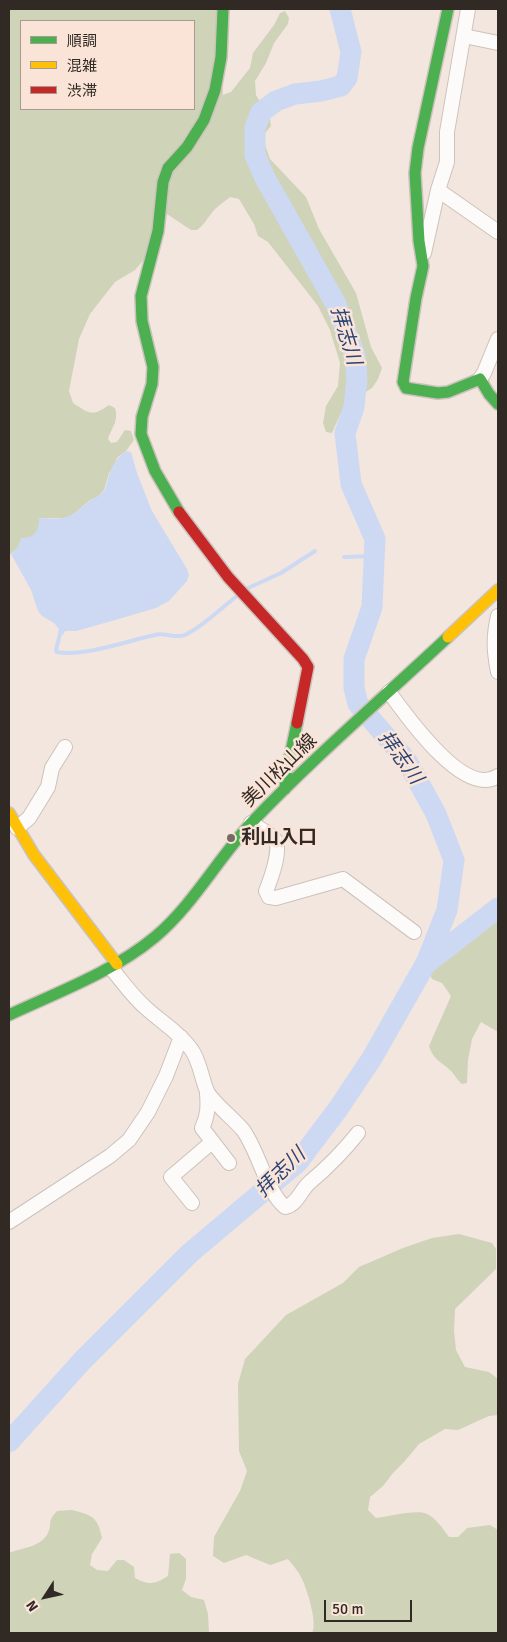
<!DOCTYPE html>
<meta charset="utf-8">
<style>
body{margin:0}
#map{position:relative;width:507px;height:1642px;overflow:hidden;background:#f2e6df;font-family:Signika,"Noto Sans JP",sans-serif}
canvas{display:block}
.frame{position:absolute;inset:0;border:10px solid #312924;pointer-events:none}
.legend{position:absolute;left:20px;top:20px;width:175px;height:90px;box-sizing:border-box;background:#fae4d7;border:1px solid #aa998f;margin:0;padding:6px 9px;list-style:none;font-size:15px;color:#312924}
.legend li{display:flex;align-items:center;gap:10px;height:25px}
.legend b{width:25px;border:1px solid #aa998f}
.north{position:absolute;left:20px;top:1572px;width:50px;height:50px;-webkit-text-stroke:4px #fae4d7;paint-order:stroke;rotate:235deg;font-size:14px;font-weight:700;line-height:20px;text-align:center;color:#312924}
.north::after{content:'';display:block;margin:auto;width:18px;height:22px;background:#312924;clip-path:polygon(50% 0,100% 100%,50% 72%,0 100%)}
.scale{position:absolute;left:324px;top:1600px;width:88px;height:22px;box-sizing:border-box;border:2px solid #312924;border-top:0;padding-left:6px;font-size:15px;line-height:18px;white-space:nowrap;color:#312924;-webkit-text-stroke:4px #fae4d7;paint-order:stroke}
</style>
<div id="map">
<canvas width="507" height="1642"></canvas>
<div class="frame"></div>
<ul class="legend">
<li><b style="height:6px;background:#4caf50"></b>順調</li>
<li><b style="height:6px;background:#ffc107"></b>混雑</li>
<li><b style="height:6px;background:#c62828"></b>渋滞</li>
</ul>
<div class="north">N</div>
<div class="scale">50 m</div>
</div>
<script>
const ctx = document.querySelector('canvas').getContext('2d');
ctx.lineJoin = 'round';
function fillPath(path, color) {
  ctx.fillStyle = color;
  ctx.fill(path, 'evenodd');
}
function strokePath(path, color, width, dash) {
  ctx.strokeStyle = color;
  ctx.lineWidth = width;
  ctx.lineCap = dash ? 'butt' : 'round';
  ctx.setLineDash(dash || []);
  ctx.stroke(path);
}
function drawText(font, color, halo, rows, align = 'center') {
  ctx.font = font + ' Signika,"Noto Sans JP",sans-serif';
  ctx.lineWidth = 5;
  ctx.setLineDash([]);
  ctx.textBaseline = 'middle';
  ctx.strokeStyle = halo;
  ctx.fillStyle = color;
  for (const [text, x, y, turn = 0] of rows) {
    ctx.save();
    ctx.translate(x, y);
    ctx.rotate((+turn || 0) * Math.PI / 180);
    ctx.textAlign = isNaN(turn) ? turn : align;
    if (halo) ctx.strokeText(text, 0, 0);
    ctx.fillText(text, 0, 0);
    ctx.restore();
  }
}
const forest = new Path2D(`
 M9,9H219L223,95L231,92L250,68L253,53L274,25L280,13L285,11L289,18L288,24L274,43L266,63L255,81L256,95L270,119L271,126L265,133L264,142L270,159L306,197L319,229L356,293L371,347L382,368L378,379L372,388L348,403L340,415L332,433L326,432L323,423L326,406L338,386L340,363L330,330L318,306L268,242L258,236L254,224L239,199L230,197C224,202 216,207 211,214C206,220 204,225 197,230H191L167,214L142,262L135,270L115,282L90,314L79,339L69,391L73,403C90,414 92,417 109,405L115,408C119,421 112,427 108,439L111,443L117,442L125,430L131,431L134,440L126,451L117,458L114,466L109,473L104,490L98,497L90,500L69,518H39V528L35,534L9,555ZM21,21H194V109H21Z
 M498,912V1032L481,1022L472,1039L468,1060L467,1083L462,1084C457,1080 455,1075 451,1071C441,1061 434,1061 429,1046L451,996L442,983L432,979L429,973L431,967Z
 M459,1234L492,1243L496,1249V1269L455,1309L454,1331L456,1350L465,1367L489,1372L498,1379V1415L489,1416L458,1430L445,1429L419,1444L404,1462L393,1473L383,1486L370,1497L368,1510L376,1518C387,1517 418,1509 427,1514C436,1518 443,1529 449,1537H458L467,1528L490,1525L498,1530V1633H312C318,1624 307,1589 302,1579C299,1572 293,1565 288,1559L270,1565L246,1555L224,1563L213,1556L214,1537L240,1491L247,1471L239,1451L238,1384L245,1359L286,1315L343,1283L359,1267L403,1248L432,1238Z
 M72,1510C92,1515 98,1517 102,1538L92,1554L90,1565L97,1570L108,1571L117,1560H124L134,1567L135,1578C149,1586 155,1584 168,1576L170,1554L179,1553L186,1559V1579L182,1590L191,1597L204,1600L208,1614L209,1633H9V1553C23,1547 40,1548 48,1533C53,1523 46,1523 57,1511Z`);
const water = new Path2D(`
 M126,451L131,452L137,473L152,511L187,569L189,575L187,581L169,601L156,608L98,625L76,631H65L63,635L58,633L59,629L54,623L42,616L38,611L31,590L11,554L18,547L21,538C35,538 39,531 39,518C67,519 67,520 88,502C93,498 100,496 104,491C107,486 107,480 109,475C111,466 119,456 126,451Z`);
const stream = new Path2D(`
 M344,557L375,556
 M246,589L281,573L315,551
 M60,634L56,650L57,652C84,657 127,641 155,635C165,632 175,639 185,635C204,626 221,608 237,596`);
const river = new Path2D(`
 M427,963L498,908
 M9,1442L82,1361L190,1253L298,1162L338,1109L372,1058L426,963L447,910L454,860L436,814L407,761L358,704L354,688V659L372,607L375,539L351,484L345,433L354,407L357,379L355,355L336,304L265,178L255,155V128L261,112L276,101L295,94L321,91L341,86L347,78L351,52L340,9`);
const street = new Path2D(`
 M468,9L447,132V162L438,190L498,232
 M464,36L498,43
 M424,253L438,190
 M480,379L484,373L498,339
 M498,616C493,638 494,651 498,672
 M389,692C406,715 464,799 498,776
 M251,823C258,828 270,833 275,840C282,849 270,881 266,891L269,897L276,898L343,879L414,932
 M17,828L29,818L48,787L52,768L65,747
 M111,968C122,981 133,997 146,1008C161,1022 179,1032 191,1049C200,1061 201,1077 207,1091C211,1101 235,1120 243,1130C259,1152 266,1191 285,1207C297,1205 301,1190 309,1183C328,1167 343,1152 358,1133
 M207,1093C208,1106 208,1116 202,1128L229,1163
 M192,1203L171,1177L212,1142
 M9,1222L110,1156L129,1140L148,1112L166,1076L181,1037`);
const fast = new Path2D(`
 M448,9L418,148L415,173L419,241L423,266L416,298L403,382L406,388L438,393L448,392L480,379L489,394L498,404
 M179,512L155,471L141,434L142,417L152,384L153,367L142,321L141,296L158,231L163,182L168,168L187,147L204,120L215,90L221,57L223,9
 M285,789L286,775L297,723
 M9,1015C58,992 113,972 155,937C194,904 218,858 253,821C314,757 383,698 448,637`);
const slow = new Path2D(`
 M448,637L498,590
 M9,813L34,855L117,964`);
const jam = new Path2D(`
 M179,512L228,577L303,659L308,667L297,723`);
const markers = [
 [231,838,5,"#756b65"]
];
const streetNames = [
 ["美川松山線",280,771,-44]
];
const poiNames = [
 ["利山入口",241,838]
];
const waterNames = [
 ["拝志川",345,336,73],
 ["拝志川",400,758,54],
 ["拝志川",281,1173,-44]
];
fillPath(forest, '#cfd3b8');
fillPath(water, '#cdd9f2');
strokePath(stream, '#cdd9f2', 4);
strokePath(river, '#cdd9f2', 21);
strokePath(street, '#ccc2bc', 16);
strokePath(fast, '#ccc2bc', 14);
strokePath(slow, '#ccc2bc', 14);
strokePath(jam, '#ccc2bc', 14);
strokePath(street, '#fdfbfa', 14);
strokePath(fast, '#4caf50', 11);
strokePath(slow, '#ffc107', 11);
strokePath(jam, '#c62828', 11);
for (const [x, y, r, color] of markers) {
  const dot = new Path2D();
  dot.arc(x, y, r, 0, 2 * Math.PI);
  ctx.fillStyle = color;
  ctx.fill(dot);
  strokePath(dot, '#fae4d7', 2);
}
drawText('19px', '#312924', '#fae4d7', streetNames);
drawText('bold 19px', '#312924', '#fae4d7', poiNames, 'left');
drawText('italic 20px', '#2b4576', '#fae4d7', waterNames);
</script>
